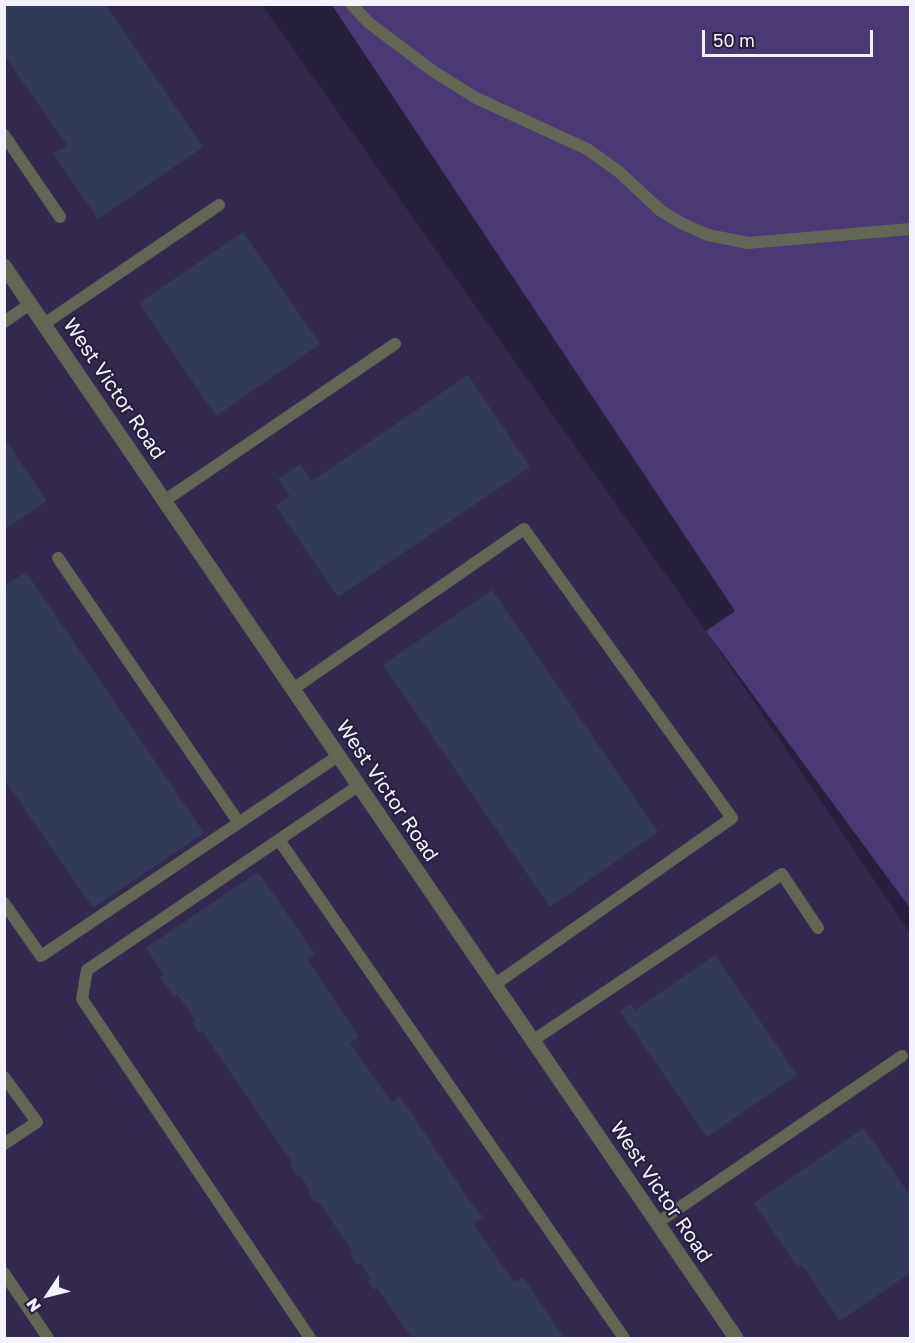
<!DOCTYPE html>
<style>
body{margin:0}
#map{position:relative;width:915px;height:1343px;overflow:hidden;background:#271f3e;font-family:"Golos Text",sans-serif}
canvas{display:block}
.frame{position:absolute;inset:0;border:6px solid #f4f2ff;pointer-events:none}
.north{position:absolute;left:18px;top:1265px;width:60px;height:60px;-webkit-text-stroke:4px #271f3e;paint-order:stroke;rotate:235deg;font-size:16px;font-weight:700;line-height:24px;text-align:center;color:#f4f2ff}
.north::after{content:'';display:block;margin:auto;width:21px;height:27px;background:#f4f2ff;clip-path:polygon(50% 0,100% 100%,50% 72%,0 100%)}
.scale{position:absolute;left:702px;top:30px;width:171px;height:27px;box-sizing:border-box;border:3px solid #f4f2ff;border-top:0;padding-left:8px;font-size:18px;line-height:21px;white-space:nowrap;color:#f4f2ff;-webkit-text-stroke:4px #271f3e;paint-order:stroke}
</style>
<div id="map">
<canvas width="915" height="1343"></canvas>
<div class="frame"></div>
<div class="north">N</div>
<div class="scale">50 m</div>
</div>
<script>
const ctx = document.querySelector('canvas').getContext('2d');
ctx.lineJoin = 'round';
function fillPath(path, color) {
  ctx.fillStyle = color;
  ctx.fill(path, 'evenodd');
}
function strokePath(path, color, width, dash) {
  ctx.strokeStyle = color;
  ctx.lineWidth = width;
  ctx.lineCap = dash ? 'butt' : 'round';
  ctx.setLineDash(dash || []);
  ctx.stroke(path);
}
function drawText(font, color, halo, rows, align = 'center') {
  ctx.font = font + ' "Golos Text",sans-serif';
  ctx.lineWidth = 4.5;
  ctx.setLineDash([]);
  ctx.textBaseline = 'middle';
  ctx.strokeStyle = halo;
  ctx.fillStyle = color;
  for (const [text, x, y, turn = 0] of rows) {
    ctx.save();
    ctx.translate(x, y);
    ctx.rotate((+turn || 0) * Math.PI / 180);
    ctx.textAlign = isNaN(turn) ? turn : align;
    if (halo) ctx.strokeText(text, 0, 0);
    ctx.fillText(text, 0, 0);
    ctx.restore();
  }
}
const built = new Path2D(`
 M5,5H262L706,631L910,933V1338H5Z`);
const green = new Path2D(`
 M332,5H910V908L706,631L735,611Z`);
const building = new Path2D(`
 M4,4H105L203,147L98,219L53,154L67,145L4,55Z
 M243,232L320,344L216,416L139,303Z
 M468,375L530,467L338,597L276,506L290,496L278,479L300,464L312,481Z
 M4,438L47,501L4,530Z
 M26,572L204,833L93,908L4,779V586Z
 M492,590L658,832L550,907L383,665Z
 M258,872L315,954L307,959L359,1037L350,1043L355,1051L392,1102L400,1096L469,1200L483,1217L473,1223L479,1232L514,1282L523,1277L564,1338H412L377,1288L375,1290L368,1281L371,1279L360,1263L357,1265L350,1254L353,1252L318,1201L315,1203L308,1192L310,1190L300,1175L298,1177L290,1166L293,1164L202,1031L199,1033L192,1022L195,1020L177,994L174,997L160,977L163,974L146,948Z
 M715,955L797,1075L707,1137L620,1011L631,1004L635,1010Z
 M864,1128L910,1196V1273L840,1321L802,1265L798,1268L754,1203Z`);
const service = new Path2D(`
 M351,4L369,23L433,71L476,98L587,149L618,171L661,211L681,223L708,235L748,243L910,229
 M4,135L60,217
 M4,322L30,304
 M44,324L219,205
 M164,501L395,344
 M58,558L239,823
 M293,689L524,529L732,818L494,985
 M279,840L624,1338
 M4,903L41,956L338,756
 M532,1041L782,874L818,928
 M4,1077L37,1122L4,1144
 M657,1223L902,1056
 M4,1273L48,1338
 M310,1338L82,999L87,970L358,786`);
const minor = new Path2D(`
 M4,266L736,1338`);
const streetNames = [
 ["West Victor Road",114,389,56],
 ["West Victor Road",387,791,56],
 ["West Victor Road",661,1192,56]
];
fillPath(built, '#33294e');
fillPath(green, '#4a3975');
fillPath(building, '#333959');
strokePath(service, '#636655', 12);
strokePath(minor, '#636655', 15);
drawText('20px', '#f4f2ff', '#271f3e', streetNames);
</script>
